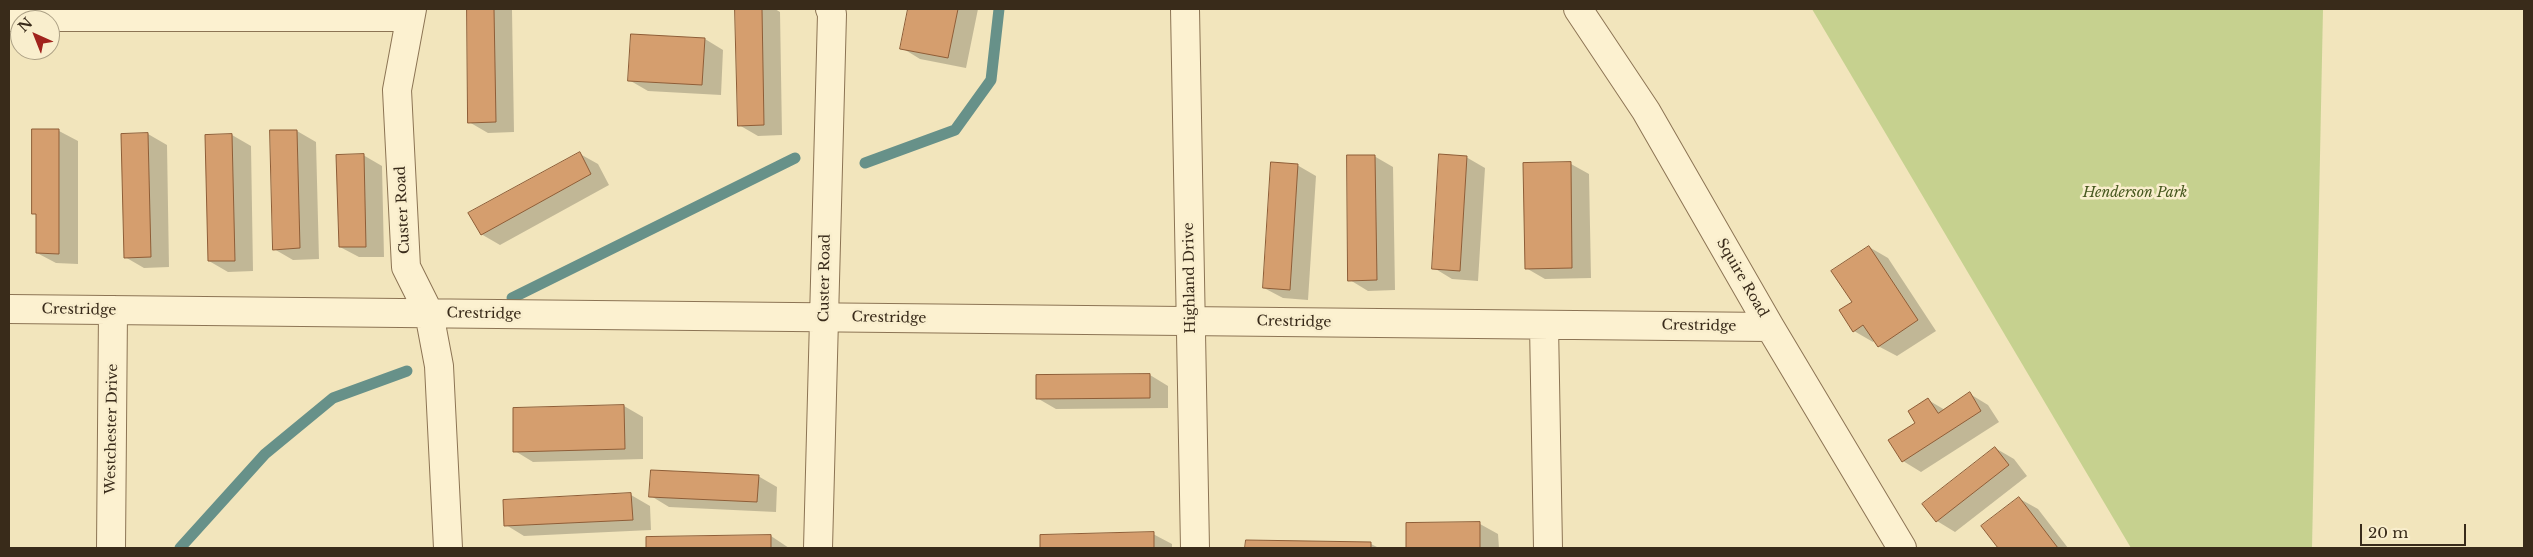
<!DOCTYPE html>
<style>
body{margin:0}
#map{position:relative;width:2533px;height:557px;overflow:hidden;background:#f2e5bc;font-family:"Libre Baskerville",serif}
canvas{display:block}
.frame{position:absolute;inset:0;border:10px solid #392b1a;pointer-events:none}
.north{position:absolute;left:10px;top:10px;width:50px;height:50px;box-sizing:border-box;background:#f9eecd;border:1px solid #aca085;border-radius:50%;rotate:316deg;font-size:14px;font-weight:700;line-height:20px;text-align:center;color:#392b1a}
.north::after{content:'';display:block;margin:auto;width:18px;height:22px;background:#a1231d;clip-path:polygon(50% 0,100% 100%,50% 72%,0 100%)}
.scale{position:absolute;left:2360px;top:524px;width:106px;height:22px;box-sizing:border-box;border:2px solid #392b1a;border-top:0;padding-left:6px;font-size:15px;line-height:18px;white-space:nowrap;color:#392b1a;-webkit-text-stroke:4px #f9eecd;paint-order:stroke}
</style>
<div id="map">
<canvas width="2533" height="557"></canvas>
<div class="frame"></div>
<div class="north">N</div>
<div class="scale">20 m</div>
</div>
<script>
const ctx = document.querySelector('canvas').getContext('2d');
ctx.lineJoin = 'round';
function fillPath(path, color) {
  ctx.fillStyle = color;
  ctx.fill(path, 'evenodd');
}
function strokePath(path, color, width, dash) {
  ctx.strokeStyle = color;
  ctx.lineWidth = width;
  ctx.lineCap = dash ? 'butt' : 'round';
  ctx.setLineDash(dash || []);
  ctx.stroke(path);
}
function drawText(font, color, halo, rows, align = 'center') {
  ctx.font = font + ' "Libre Baskerville",serif';
  ctx.lineWidth = 5;
  ctx.setLineDash([]);
  ctx.textBaseline = 'middle';
  ctx.strokeStyle = halo;
  ctx.fillStyle = color;
  for (const [text, x, y, turn = 0] of rows) {
    ctx.save();
    ctx.translate(x, y);
    ctx.rotate((+turn || 0) * Math.PI / 180);
    ctx.textAlign = isNaN(turn) ? turn : align;
    if (halo) ctx.strokeText(text, 0, 0);
    ctx.fillText(text, 0, 0);
    ctx.restore();
  }
}
const green = new Path2D(`
 M1812,9H2323L2312,548H2131Z`);
const shadow = new Path2D(`
 M468,9L512,10L514,132L488,133L469,122Z
 M737,9H775L780,12L782,135L758,136L739,125Z
 M910,9H978L966,68L920,59L902,48Z
 M705,39L723,50L721,95L648,91L629,80Z
 M33,130L59,131L78,141V264L56,263L37,253V215L33,213Z
 M297,131L316,142L319,259L293,260L274,249Z
 M148,134L167,145L169,267L144,268L125,257L123,135Z
 M232,135L251,146L253,271L228,272L209,261L207,136Z
 M580,154L598,164L609,185L500,245L481,234Z
 M363,155L382,166L384,257H359L340,247Z
 M1374,156L1393,167L1395,290L1368,291L1350,280Z
 M1466,157L1485,168L1478,281L1452,279L1434,268Z
 M1571,164L1589,174L1591,278L1545,279L1526,268Z
 M1297,165L1316,176L1308,300L1283,298L1264,288Z
 M1869,247L1888,258L1936,331L1897,356L1878,346L1875,340L1873,342L1854,331V303Z
 M1150,375L1168,386V408L1056,409L1037,398Z
 M1970,394L1988,405L1999,422L1921,472L1903,461L1928,400L1945,410Z
 M624,406L643,417V459L533,462L515,451Z
 M1995,448L2014,459L2027,476L1955,532L1937,521Z
 M758,476L777,487L776,512L669,507L651,496Z
 M631,495L650,506L651,530L524,536L506,525L505,501Z
 M2020,499L2038,509L2068,548H2000L1983,526Z
 M1480,524L1498,534L1499,548H1407V525Z
 M1153,534L1172,544V548H1042L1041,537Z
 M771,536L789,548H647V538Z
 M1247,541L1371,544L1379,548H1247Z`);
const stream = new Path2D(`
 M865,163L955,130L991,80L999,9
 M512,298L795,158
 M180,548L265,454L333,398L407,371`);
const building = new Path2D(`
 M467,9H494L496,122L468,123Z
 M735,9H762L764,125L738,126Z
 M908,9H958L948,58L900,49Z
 M631,34L705,38L702,85L628,81Z
 M32,129H59V254L36,253V214H32Z
 M270,130H297L300,248L273,250Z
 M148,133L151,257L124,258L121,134Z
 M232,134L235,261H208L205,135Z
 M580,152L591,174L481,235L468,213Z
 M364,154L366,247H339L336,155Z
 M1439,154L1467,156L1460,271L1432,269Z
 M1347,155H1375L1377,280L1348,281Z
 M1271,162L1298,164L1290,290L1263,288Z
 M1571,162L1572,268L1525,269L1523,163Z
 M1869,246L1918,320L1878,347L1863,325L1853,332L1839,310L1852,302L1831,271Z
 M1150,374V398L1036,399V375Z
 M1970,392L1981,411L1902,462L1888,440L1915,423L1908,411L1928,398L1938,413Z
 M624,405L625,449L513,452V408Z
 M1995,447L2009,465L1936,522L1922,504Z
 M651,470L759,475L757,502L649,497Z
 M631,493L633,520L504,526L503,500Z
 M2019,497L2058,548H1998L1981,526Z
 M1480,522V548H1406V523Z
 M1154,532V548H1040V535Z
 M771,535V548H646V537Z
 M1246,540L1371,542V548H1245Z`);
const minor = new Path2D(`
 M412,9L397,90L406,267L429,313L439,366L448,548
 M1185,9L1195,548
 M1578,9L1646,111L1770,327L1902,548
 M9,17H410
 M9,309L1770,327
 M1544,325L1548,548
 M111,548L113,310
 M818,548L832,14L830,9`);
const parkNames = [
 ["Henderson Park",2135,193]
];
const streetNames = [
 ["Custer Road",403,210,-93],
 ["Custer Road",825,278,-89],
 ["Highland Drive",1190,278,-91],
 ["Squire Road",1742,278,60],
 ["Crestridge",79,310,1],
 ["Crestridge",484,314,1],
 ["Crestridge",889,318,1],
 ["Crestridge",1294,322,1],
 ["Crestridge",1699,326,1],
 ["Westchester Drive",112,429,-89]
];
fillPath(green, '#c6d18f');
fillPath(shadow, '#0003');
strokePath(stream, '#679189', 11);
fillPath(building, '#d59e6e');
strokePath(building, '#8e5d37', 1);
strokePath(minor, '#8c7454', 30);
strokePath(minor, '#fcf1d0', 28);
drawText('italic 14px', '#47581f', '#f9eecd', parkNames);
drawText('14px', '#392b1a', '#f9eecd', streetNames);
</script>
